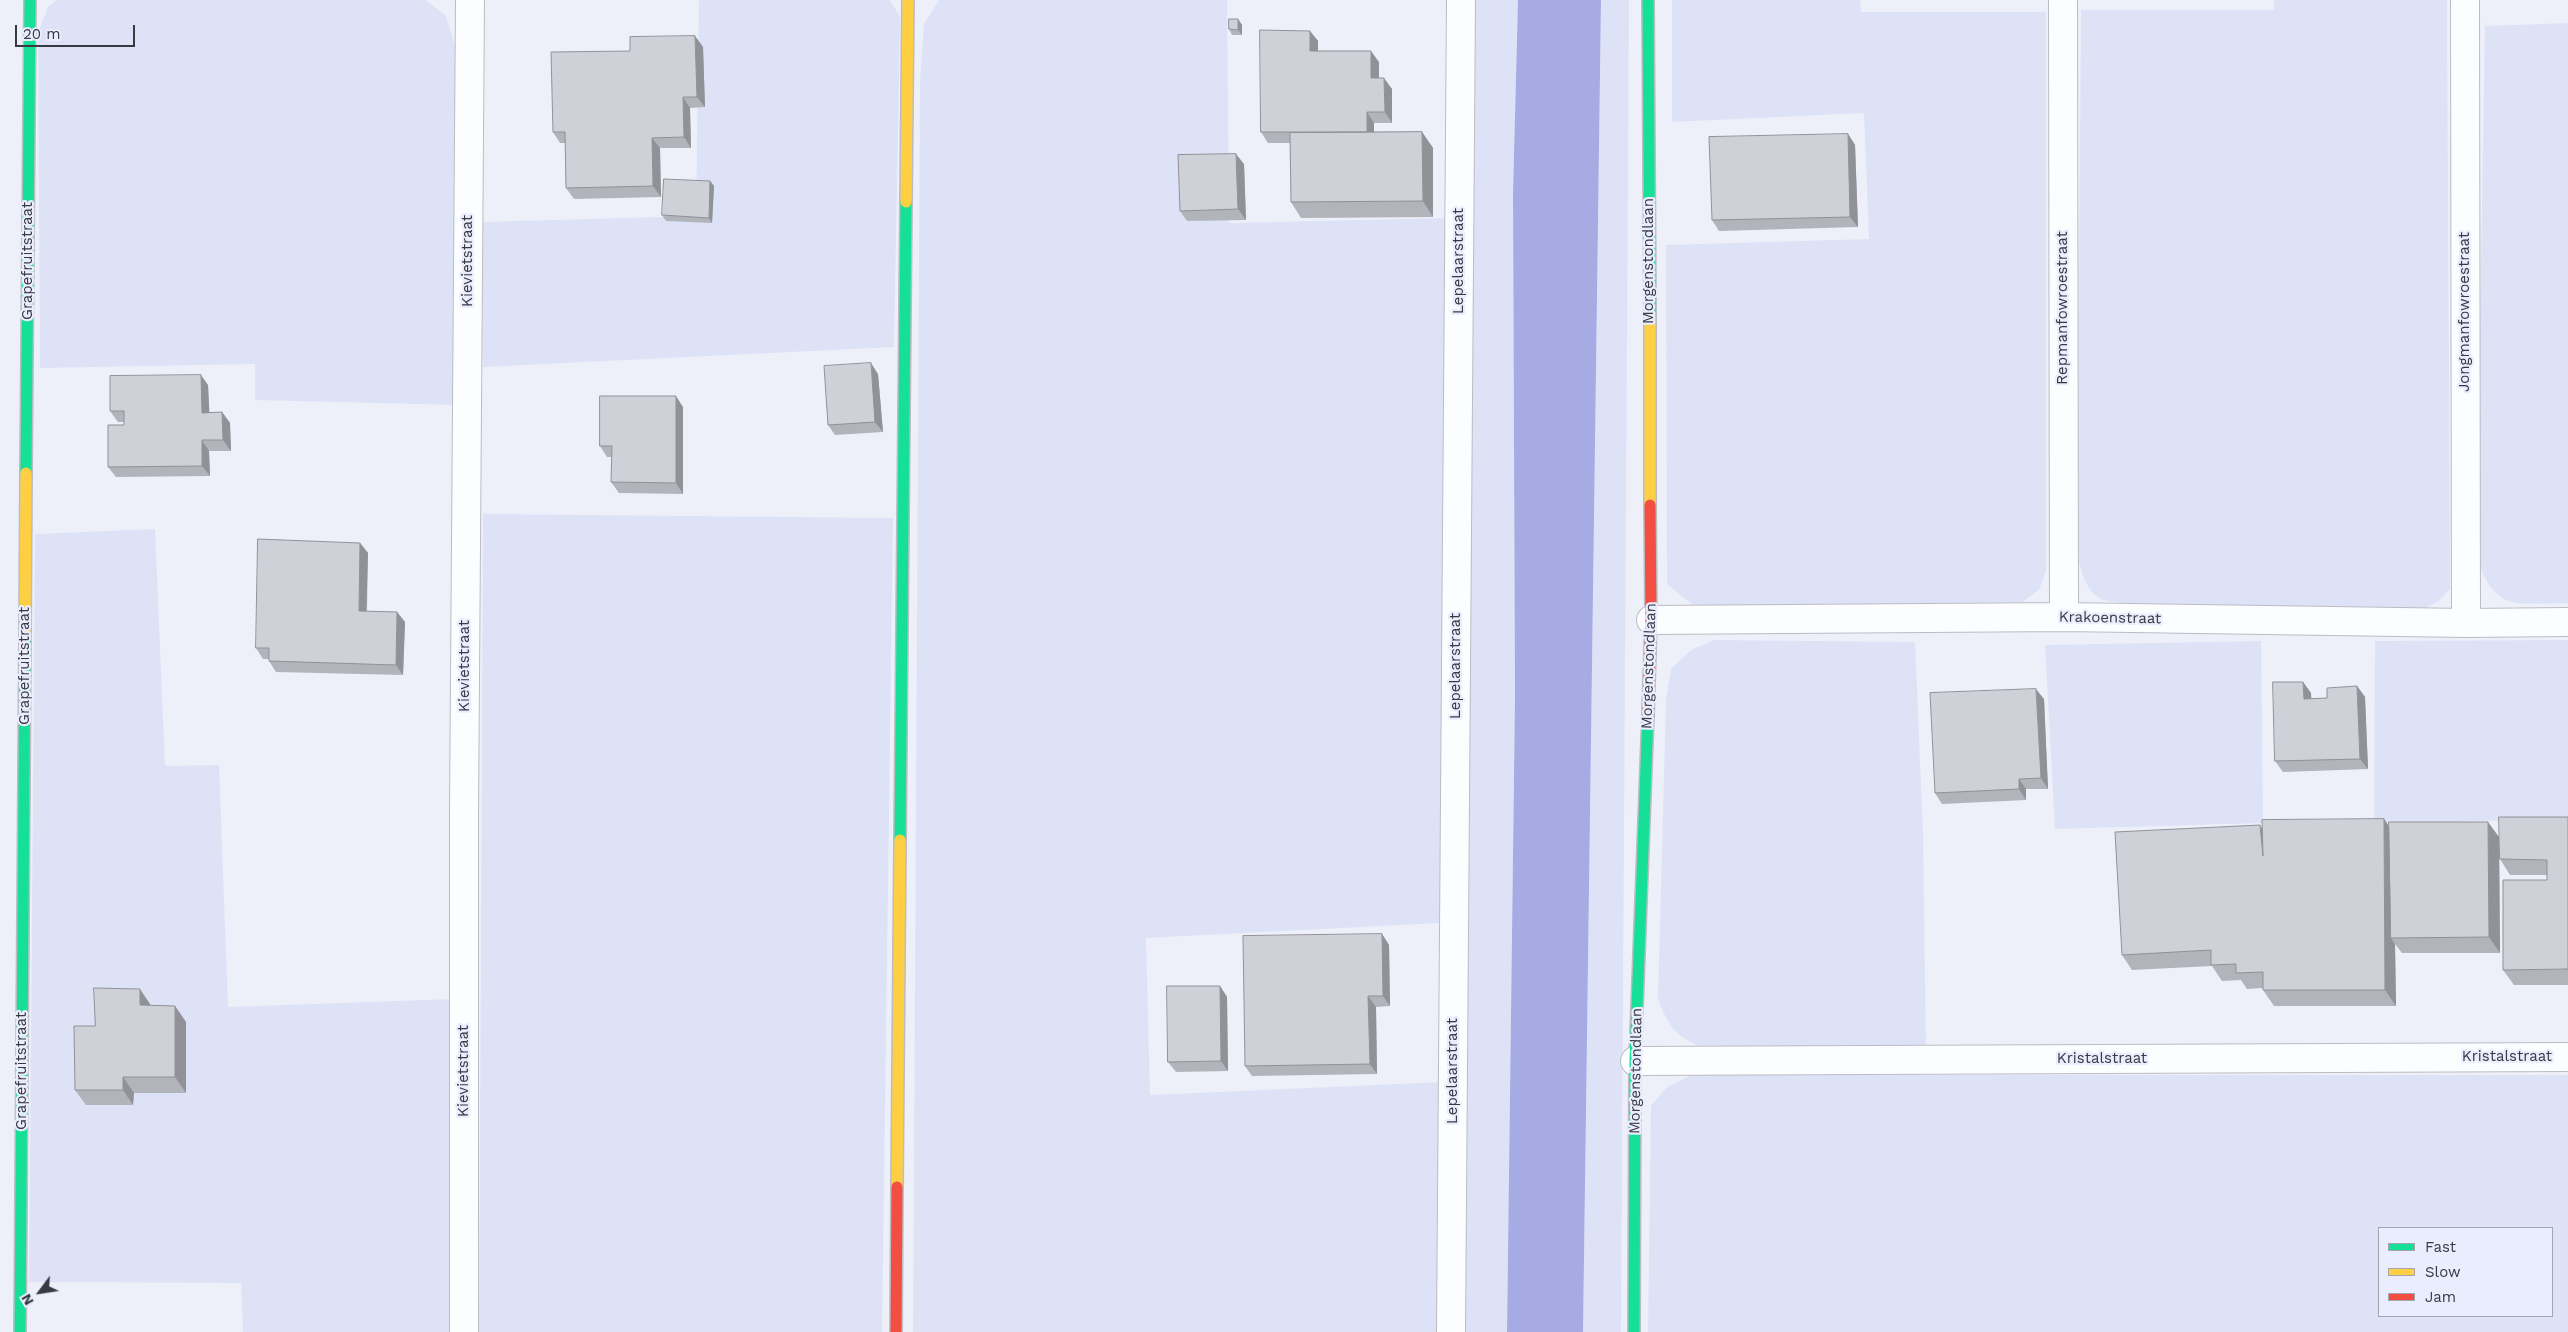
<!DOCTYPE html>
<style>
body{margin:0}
#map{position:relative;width:2568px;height:1332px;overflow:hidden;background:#eef0f9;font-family:"Work Sans",sans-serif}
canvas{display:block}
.legend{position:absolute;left:2378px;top:1227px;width:175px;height:90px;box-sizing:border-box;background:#eaedfd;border:1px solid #a3a5b2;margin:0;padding:6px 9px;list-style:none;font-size:15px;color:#383941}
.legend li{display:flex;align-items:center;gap:10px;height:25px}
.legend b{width:25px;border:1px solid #a3a5b2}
.north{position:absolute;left:15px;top:1267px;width:50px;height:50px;-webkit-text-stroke:4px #eaedfd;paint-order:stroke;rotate:239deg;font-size:14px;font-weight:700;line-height:20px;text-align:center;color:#383941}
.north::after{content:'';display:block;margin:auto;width:18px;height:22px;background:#383941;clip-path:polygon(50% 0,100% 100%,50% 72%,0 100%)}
.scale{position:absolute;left:15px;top:25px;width:120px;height:22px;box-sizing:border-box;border:2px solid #383941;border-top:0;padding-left:6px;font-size:15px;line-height:18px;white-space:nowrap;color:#383941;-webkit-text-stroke:4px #eaedfd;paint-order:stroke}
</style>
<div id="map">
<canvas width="2568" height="1332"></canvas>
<ul class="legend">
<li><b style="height:6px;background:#16e098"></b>Fast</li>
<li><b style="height:6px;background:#ffcf43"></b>Slow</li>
<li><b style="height:6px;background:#f24e42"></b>Jam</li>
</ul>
<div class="north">N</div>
<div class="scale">20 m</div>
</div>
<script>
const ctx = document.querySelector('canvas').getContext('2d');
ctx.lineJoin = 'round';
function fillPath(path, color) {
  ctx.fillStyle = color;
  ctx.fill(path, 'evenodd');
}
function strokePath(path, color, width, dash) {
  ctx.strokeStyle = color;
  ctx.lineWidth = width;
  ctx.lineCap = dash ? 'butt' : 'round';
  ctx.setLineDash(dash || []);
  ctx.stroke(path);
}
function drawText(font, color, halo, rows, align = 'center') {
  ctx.font = font + ' "Work Sans",sans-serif';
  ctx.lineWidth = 4.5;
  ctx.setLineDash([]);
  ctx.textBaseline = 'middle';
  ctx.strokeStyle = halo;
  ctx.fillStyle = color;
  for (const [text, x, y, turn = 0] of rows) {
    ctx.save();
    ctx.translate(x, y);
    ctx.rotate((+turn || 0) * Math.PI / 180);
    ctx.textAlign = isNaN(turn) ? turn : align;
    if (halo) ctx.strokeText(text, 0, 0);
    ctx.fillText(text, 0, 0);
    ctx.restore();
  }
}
const green = new Path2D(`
 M56,0H426L446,16L457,52L456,405L255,400V364L40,368L38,33L48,7Z
 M699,0H890L900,17L894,347L483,367L482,222L696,216Z
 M939,0H1227L1229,223L1449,218L1440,923L1146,938L1150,1095L1443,1082L1440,1332H913L920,81L924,24Z
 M1474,0H1518L1513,192L1515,696L1507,1332H1465Z
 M1601,0H1629L1621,1332H1583Z
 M1672,0H1860L1861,12H2046V571L2039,590L2022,602L1695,607L1667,584L1666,245L1869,239L1864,113L1672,122Z
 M2274,0H2447L2450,589L2439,601L2423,609L2121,603C2115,602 2106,601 2101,599C2085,591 2079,566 2077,550L2081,10H2274Z
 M2568,23V603C2514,603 2495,614 2476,555L2485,26Z
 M483,514L893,518L882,1332H479Z
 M155,529L165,766L219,765L228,1007L453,999L449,1332H243L241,1283L29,1282L35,534Z
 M1714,640L1915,642L1923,834L1926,1052H1713C1680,1038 1671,1034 1658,999L1666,700L1671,669L1691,650Z
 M2568,640V819L2374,824L2375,641Z
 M2261,641L2263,823L2055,829L2045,645Z
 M1692,1075H2568V1332H1648L1651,1106L1667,1087ZM2379,1228H2552V1316H2379Z`);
const water = new Path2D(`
 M1518,0H1601L1583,1332H1507L1515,696L1513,192Z`);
const street = new Path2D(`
 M2063,0L2064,617
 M2465,0L2466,623
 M1651,620L2064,617L2466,623L2568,622
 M1635,1061L2568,1057
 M464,1332V813L470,0
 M1451,1332L1461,0`);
const fast = new Path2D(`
 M1648,0L1650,315
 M26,473L30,0
 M900,840L906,202
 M20,1332L25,636
 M1634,1332L1635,1061L1648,714`);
const slow = new Path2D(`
 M906,202L908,0
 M1650,315V505
 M25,636L26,473
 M897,1187L900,840`);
const jam = new Path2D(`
 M1648,714L1651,620L1650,505
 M896,1332L897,1187`);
const wall = new Path2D(`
 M1238,19L1242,25V35H1232L1229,29Z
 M1310,31L1318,41V51L1379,62V78L1392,89V123H1374V132H1422L1433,148V217L1301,218L1291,202L1290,143H1268L1261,132Z
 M695,36L703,47L705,107L690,108L691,148H660L661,197L574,199L566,188L565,143H560L553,132L630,51Z
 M1848,134L1855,145L1858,227L1719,231L1712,220Z
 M1244,164L1246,220L1187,221L1180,211Z
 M710,181L714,186L712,223L666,221L662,215Z
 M878,374L883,432L835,435L828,425Z
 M208,385L209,412H222L230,423L231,451H209L210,476L116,477L108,467L124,425V422H118L110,411Z
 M683,407V494L619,493L611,482L612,457H607L600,446Z
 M360,543L368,553L367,611L397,612L405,622L403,675L276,672L269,661V659H263L256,648Z
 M2303,682L2311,693V699L2327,698L2357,686L2365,697L2368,769L2283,772L2275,761Z
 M2044,699L2048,789H2026V800L1942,804L1935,793Z
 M2568,817V985H2514L2503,970L2547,880V875H2510L2500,859Z
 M2384,819L2389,827L2499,837L2500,953H2402L2395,944L2396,1006H2274L2263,990V988L2247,989L2241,980L2222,981L2212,966L2132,970L2122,955L2262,828Z
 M1382,934L1389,945L1390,1006L1376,1007L1377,1074L1252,1076L1245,1066Z
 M1220,986L1227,997L1228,1071L1176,1072L1168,1062Z
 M150,1004V1006H175L186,1022V1093H134L133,1105H86L75,1090L95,1026Z`);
const shadedWall = new Path2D(`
 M1238,19L1242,25V35L1238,30Z
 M1310,31L1318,41V62L1310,51Z
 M695,36L703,47L705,107L697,97Z
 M1371,51L1379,62V89L1371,78Z
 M1384,78L1392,89V123L1385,112Z
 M683,97L690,108L691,148L684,137Z
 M1367,112L1374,123V142L1367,132Z
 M1422,132L1433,148V217L1423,201Z
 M1848,134L1855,145L1858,227L1850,217Z
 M652,138L660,148L661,197L653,186Z
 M1236,154L1244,164L1246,220L1238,209Z
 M710,181L714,186L712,223L709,218Z
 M871,363L878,374L883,432L875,422Z
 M201,375L208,385L210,423L202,413Z
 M676,396L683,407V494L676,483Z
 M222,412L230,423L231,451L223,440Z
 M202,440L209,451L210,476L202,466Z
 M360,543L368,553L366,621L359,611Z
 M397,612L405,622L403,675L396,665Z
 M2303,682L2311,693L2312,710L2304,699Z
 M2357,686L2365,697L2368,769L2360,759Z
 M2036,689L2044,699L2048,789L2041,778Z
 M2019,779L2026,789V800L2019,789Z
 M2384,819L2395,835L2391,938L2395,944L2396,1006L2385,990Z
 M2488,822L2499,837L2500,953L2489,937Z
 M2260,825L2271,841L2263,856Z
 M1382,934L1389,945L1390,1006L1383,996Z
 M1220,986L1227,997L1228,1071L1221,1061Z
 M140,989L150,1004L151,1021L140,1005Z
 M1368,996L1376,1007L1377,1074L1370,1064Z
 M175,1006L186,1022V1093L175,1077Z
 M123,1077L134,1093L133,1105L123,1090Z`);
const building = new Path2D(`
 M1229,19H1238V30L1229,29Z
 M1260,30L1310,31V51H1371V78H1384L1385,112H1367V132H1261Z
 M695,36L697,97H683L684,137L652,138L653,186L566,188L565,132H553L551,52L630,51V37Z
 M1422,132L1423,201L1291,202L1290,133Z
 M1848,134L1850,217L1712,220L1709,137Z
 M1236,154L1238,209L1180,211L1178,155Z
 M664,179L710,181L709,218L662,215Z
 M871,363L875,422L828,425L824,366Z
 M201,375L202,413L222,412L223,440H202V466L108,467V425H124V411H110V376Z
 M600,396H676V483L611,482L612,446H600Z
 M258,539L360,543L359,611L397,612L396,665L269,661V648H256Z
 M2273,682H2303L2304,699L2327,698V688L2357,686L2360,759L2275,761Z
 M2036,689L2041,778L2019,779V789L1935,793L1930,693Z
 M2499,817H2568V969L2503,970V880H2547V860L2500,859Z
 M2384,819L2385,990H2263V972L2236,973V964L2211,965V950L2122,955L2115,832L2260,825L2263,856L2262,820Z
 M2389,822H2488L2489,937L2391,938Z
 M1382,934L1383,996H1368L1370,1064L1245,1066L1243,936Z
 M1167,986H1220L1221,1061L1168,1062Z
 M94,988L140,989V1005L175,1006V1077H123V1090H75L74,1026H95Z`);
const streetNames = [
 ["Grapefruitstraat",28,261,-90],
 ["Kievietstraat",468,261,-90],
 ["Lepelaarstraat",1459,261,-90],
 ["Morgenstondlaan",1649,261,-90],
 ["Repmanfowroestraat",2063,308,-90],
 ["Jongmanfowroestraat",2465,312,-90],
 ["Krakoenstraat",2110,618,1],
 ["Grapefruitstraat",25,666,-90],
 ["Kievietstraat",465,666,-90],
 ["Lepelaarstraat",1456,666,-90],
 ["Morgenstondlaan",1649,666,-88],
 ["Kristalstraat",2507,1057],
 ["Kristalstraat",2102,1059],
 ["Grapefruitstraat",22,1071,-90],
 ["Kievietstraat",464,1071,-90],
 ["Lepelaarstraat",1453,1071,-90],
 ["Morgenstondlaan",1636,1071,-89]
];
fillPath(green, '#dee2f7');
fillPath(water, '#a6abe3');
strokePath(street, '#bbbcc4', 30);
strokePath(fast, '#bbbcc4', 14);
strokePath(slow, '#bbbcc4', 14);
strokePath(jam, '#bbbcc4', 14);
strokePath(street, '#fcfdfe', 28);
strokePath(fast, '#16e098', 11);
strokePath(slow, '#ffcf43', 11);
strokePath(jam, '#f24e42', 11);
fillPath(wall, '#b2b4bb');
fillPath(shadedWall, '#919298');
fillPath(building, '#cfd1d9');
strokePath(building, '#919298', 1);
drawText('15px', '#383941', '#eaedfd', streetNames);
</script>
